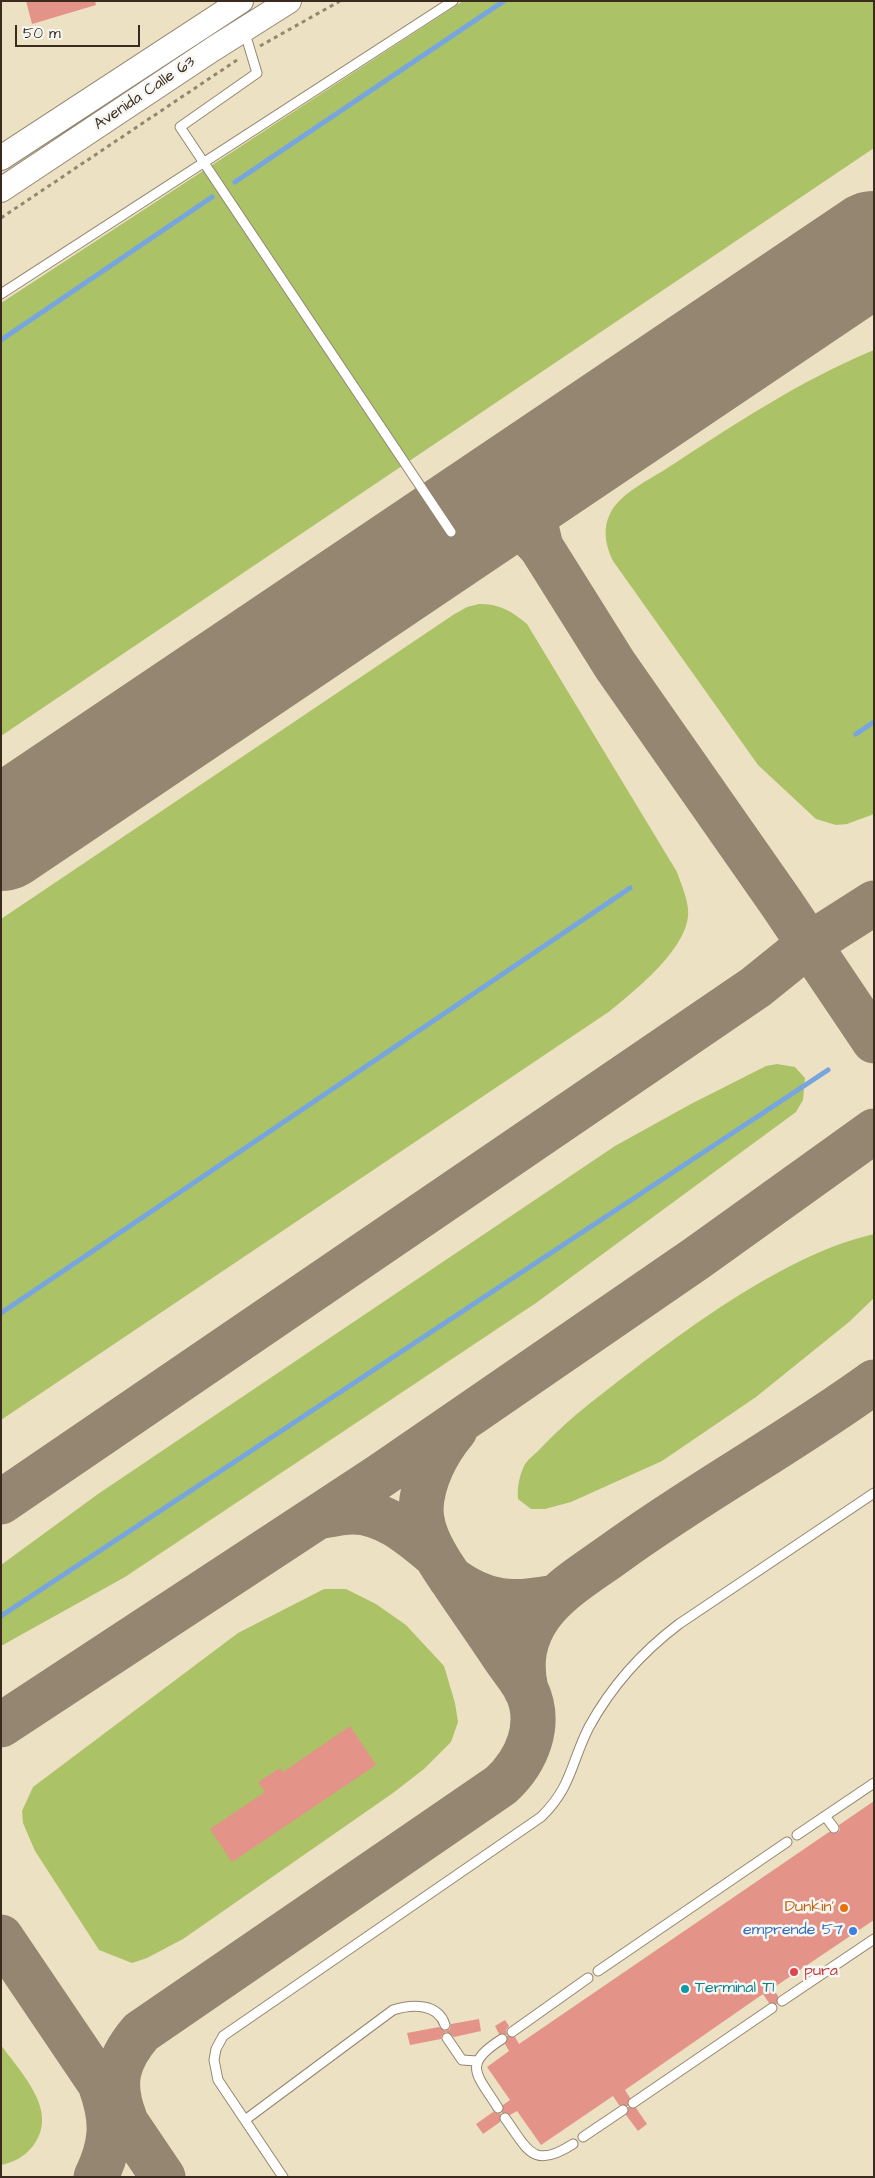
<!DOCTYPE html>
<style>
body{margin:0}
#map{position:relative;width:875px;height:2178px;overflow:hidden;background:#ece2c3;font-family:"Architects Daughter",sans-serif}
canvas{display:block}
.frame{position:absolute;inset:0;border:2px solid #3b2a1e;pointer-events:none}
.scale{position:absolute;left:15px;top:25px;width:125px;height:22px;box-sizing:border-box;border:2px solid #3b2a1e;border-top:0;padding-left:6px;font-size:15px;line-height:18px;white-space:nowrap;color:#3b2a1e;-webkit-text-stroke:4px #f6f6f2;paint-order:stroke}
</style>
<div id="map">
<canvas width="875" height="2178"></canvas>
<div class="frame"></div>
<div class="scale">50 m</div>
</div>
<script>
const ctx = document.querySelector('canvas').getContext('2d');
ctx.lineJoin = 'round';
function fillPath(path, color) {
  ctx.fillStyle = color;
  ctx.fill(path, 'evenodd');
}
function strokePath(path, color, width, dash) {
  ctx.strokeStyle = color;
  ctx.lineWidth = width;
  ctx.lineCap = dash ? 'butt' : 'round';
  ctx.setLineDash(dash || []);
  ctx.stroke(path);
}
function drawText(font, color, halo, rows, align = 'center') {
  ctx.font = font + ' "Architects Daughter",sans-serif';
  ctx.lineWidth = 5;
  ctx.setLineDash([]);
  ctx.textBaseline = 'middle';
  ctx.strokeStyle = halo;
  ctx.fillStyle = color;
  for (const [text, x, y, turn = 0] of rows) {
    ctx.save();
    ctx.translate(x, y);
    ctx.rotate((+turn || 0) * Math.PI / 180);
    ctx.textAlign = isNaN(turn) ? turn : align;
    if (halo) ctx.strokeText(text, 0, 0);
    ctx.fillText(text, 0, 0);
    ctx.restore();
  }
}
const green = new Path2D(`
 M463,1H874V148L1,736V303Z
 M874,350V814L847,824L836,825L816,819L758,765L613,561C605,544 602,527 612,510C624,491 651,479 669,467C735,424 801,380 874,350Z
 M479,604C500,604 512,611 527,624L677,872C681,884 687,897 688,909C692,945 636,990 610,1011L1,1420V919L453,615L467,607Z
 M777,1064L795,1067L805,1078L803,1100L796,1112L536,1303L125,1577L1,1646V1565L98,1494L615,1146L689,1105L766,1066Z
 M874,1234V1298L849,1322L756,1397L662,1461L571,1502L545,1509H531L518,1499C517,1488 519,1477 524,1466C527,1460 534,1455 539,1450C558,1430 577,1413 598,1397C674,1338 781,1255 874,1234Z
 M324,1589H346L376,1604L406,1625L444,1666L455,1703L458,1722L451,1742L424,1769L393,1793L183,1939L147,1958L132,1963L99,1950L35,1851L23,1823L22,1811L33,1787L238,1633Z
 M1,2045C21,2073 60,2111 33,2146C24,2157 15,2162 1,2165Z`);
const stream = new Path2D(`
 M235,182L504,1
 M1,340L212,197
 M856,734L874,722
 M1,1313L630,888
 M1,1616L828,1070`);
const taxiway = new Path2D(`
 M670,385L826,303L874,282
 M560,459L549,469L538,503L534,518L541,547L615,665L782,904L874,1041
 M463,524C496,513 518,521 541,547
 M1,1502L756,987L808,945L874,903
 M318,1517C329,1515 342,1512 353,1512C385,1512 412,1536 435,1555
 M450,1578C487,1605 512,1605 555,1597
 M526,1690C520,1663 523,1639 540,1615C559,1589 589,1572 615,1553C699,1492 790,1443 874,1382
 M1,1725L380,1476L697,1258L874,1131
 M1,1937L163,2177
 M125,2119C111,2083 117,2060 141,2032L501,1785C527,1761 543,1724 526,1689C519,1676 508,1664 500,1651C484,1627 467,1603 451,1579C437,1559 421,1534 421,1509C422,1481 437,1451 455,1430
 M96,2177C112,2144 113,2121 101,2087`);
const runway = new Path2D(`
 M1,835L874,247`);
const building = new Path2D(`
 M26,1H95L96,5L32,24Z
 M350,1726L376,1765L232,1862L210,1829L265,1792L258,1782L280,1768L283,1772Z
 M874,1801V1920L773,1988L778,1996L777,2004L769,2003L763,1994L625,2090L630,2098L628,2106L619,2105L613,2096L541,2145L517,2111L510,2115L502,2113L503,2105L510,2100L487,2067L509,2051L505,2044L507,2036L515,2037L519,2044L829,1832L837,1833L840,1830L839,1825Z
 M479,2019L481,2031L454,2037L446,2032L442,2035L441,2039L410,2045L407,2033L439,2027L445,2031L450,2029L451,2024Z
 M505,2020L509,2026L506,2030L507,2035L499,2034L495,2026Z
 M628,2107L636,2108L647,2124L638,2131L626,2115Z
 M493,2112L501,2114L500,2122L483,2134L476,2124Z`);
const path = new Path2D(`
 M260,46L340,1
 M1,218L240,58`);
const lane = new Path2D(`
 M244,30L257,73L180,127L451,532
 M1,294L453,1
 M825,1816L834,1828
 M797,1835L874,1783
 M598,1971L787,1842
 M782,2001L874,1939
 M512,2032L588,1978
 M447,2038L462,2060L477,2061
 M633,2103L772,2008
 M498,2108C477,2074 461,2065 502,2039
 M505,2118C528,2150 533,2170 573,2144
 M245,2120L393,2010C412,2004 438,2003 445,2025
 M583,2137L623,2110
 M283,2177L218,2080L214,2060L216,2049L223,2036L541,1817C572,1787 571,1762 589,1727C612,1685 642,1652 679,1624L874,1493`);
const secondary = new Path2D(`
 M1,158L241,1
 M1,190L213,49L289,1`);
const markers = [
 [844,1908,5,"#e8710a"],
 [853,1931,5,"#3f7fe0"],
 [794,1972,5,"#e0444e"],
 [685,1989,5,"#0f9aa8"]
];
const streetNames = [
 ["Avenida Calle 63",145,94,-34]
];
const foodNames = [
 ["Dunkin'",834,1908]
];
const shopNames = [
 ["emprende 57",843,1931]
];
const healthNames = [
 ["pura",804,1972]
];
const cultureNames = [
 ["Terminal T1",695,1989]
];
fillPath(green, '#acc267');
strokePath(stream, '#76a5df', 5);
strokePath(taxiway, '#948670', 45);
strokePath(runway, '#948670', 112);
fillPath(building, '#e49388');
strokePath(lane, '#948670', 11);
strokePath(secondary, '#948670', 26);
strokePath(path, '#948670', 3, [4, 4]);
strokePath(lane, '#fff', 9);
strokePath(secondary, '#fff', 24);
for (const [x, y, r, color] of markers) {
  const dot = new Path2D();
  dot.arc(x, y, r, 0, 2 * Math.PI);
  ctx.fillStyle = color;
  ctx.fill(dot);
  strokePath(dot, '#f6f6f2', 2);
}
drawText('16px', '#3b2a1e', '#f6f6f2', streetNames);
drawText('16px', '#c56008', '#f6f6f2', foodNames, 'right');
drawText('16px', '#366cbe', '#f6f6f2', shopNames, 'right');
drawText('16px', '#be3a42', '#f6f6f2', healthNames, 'left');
drawText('16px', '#0d838f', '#f6f6f2', cultureNames, 'left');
</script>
